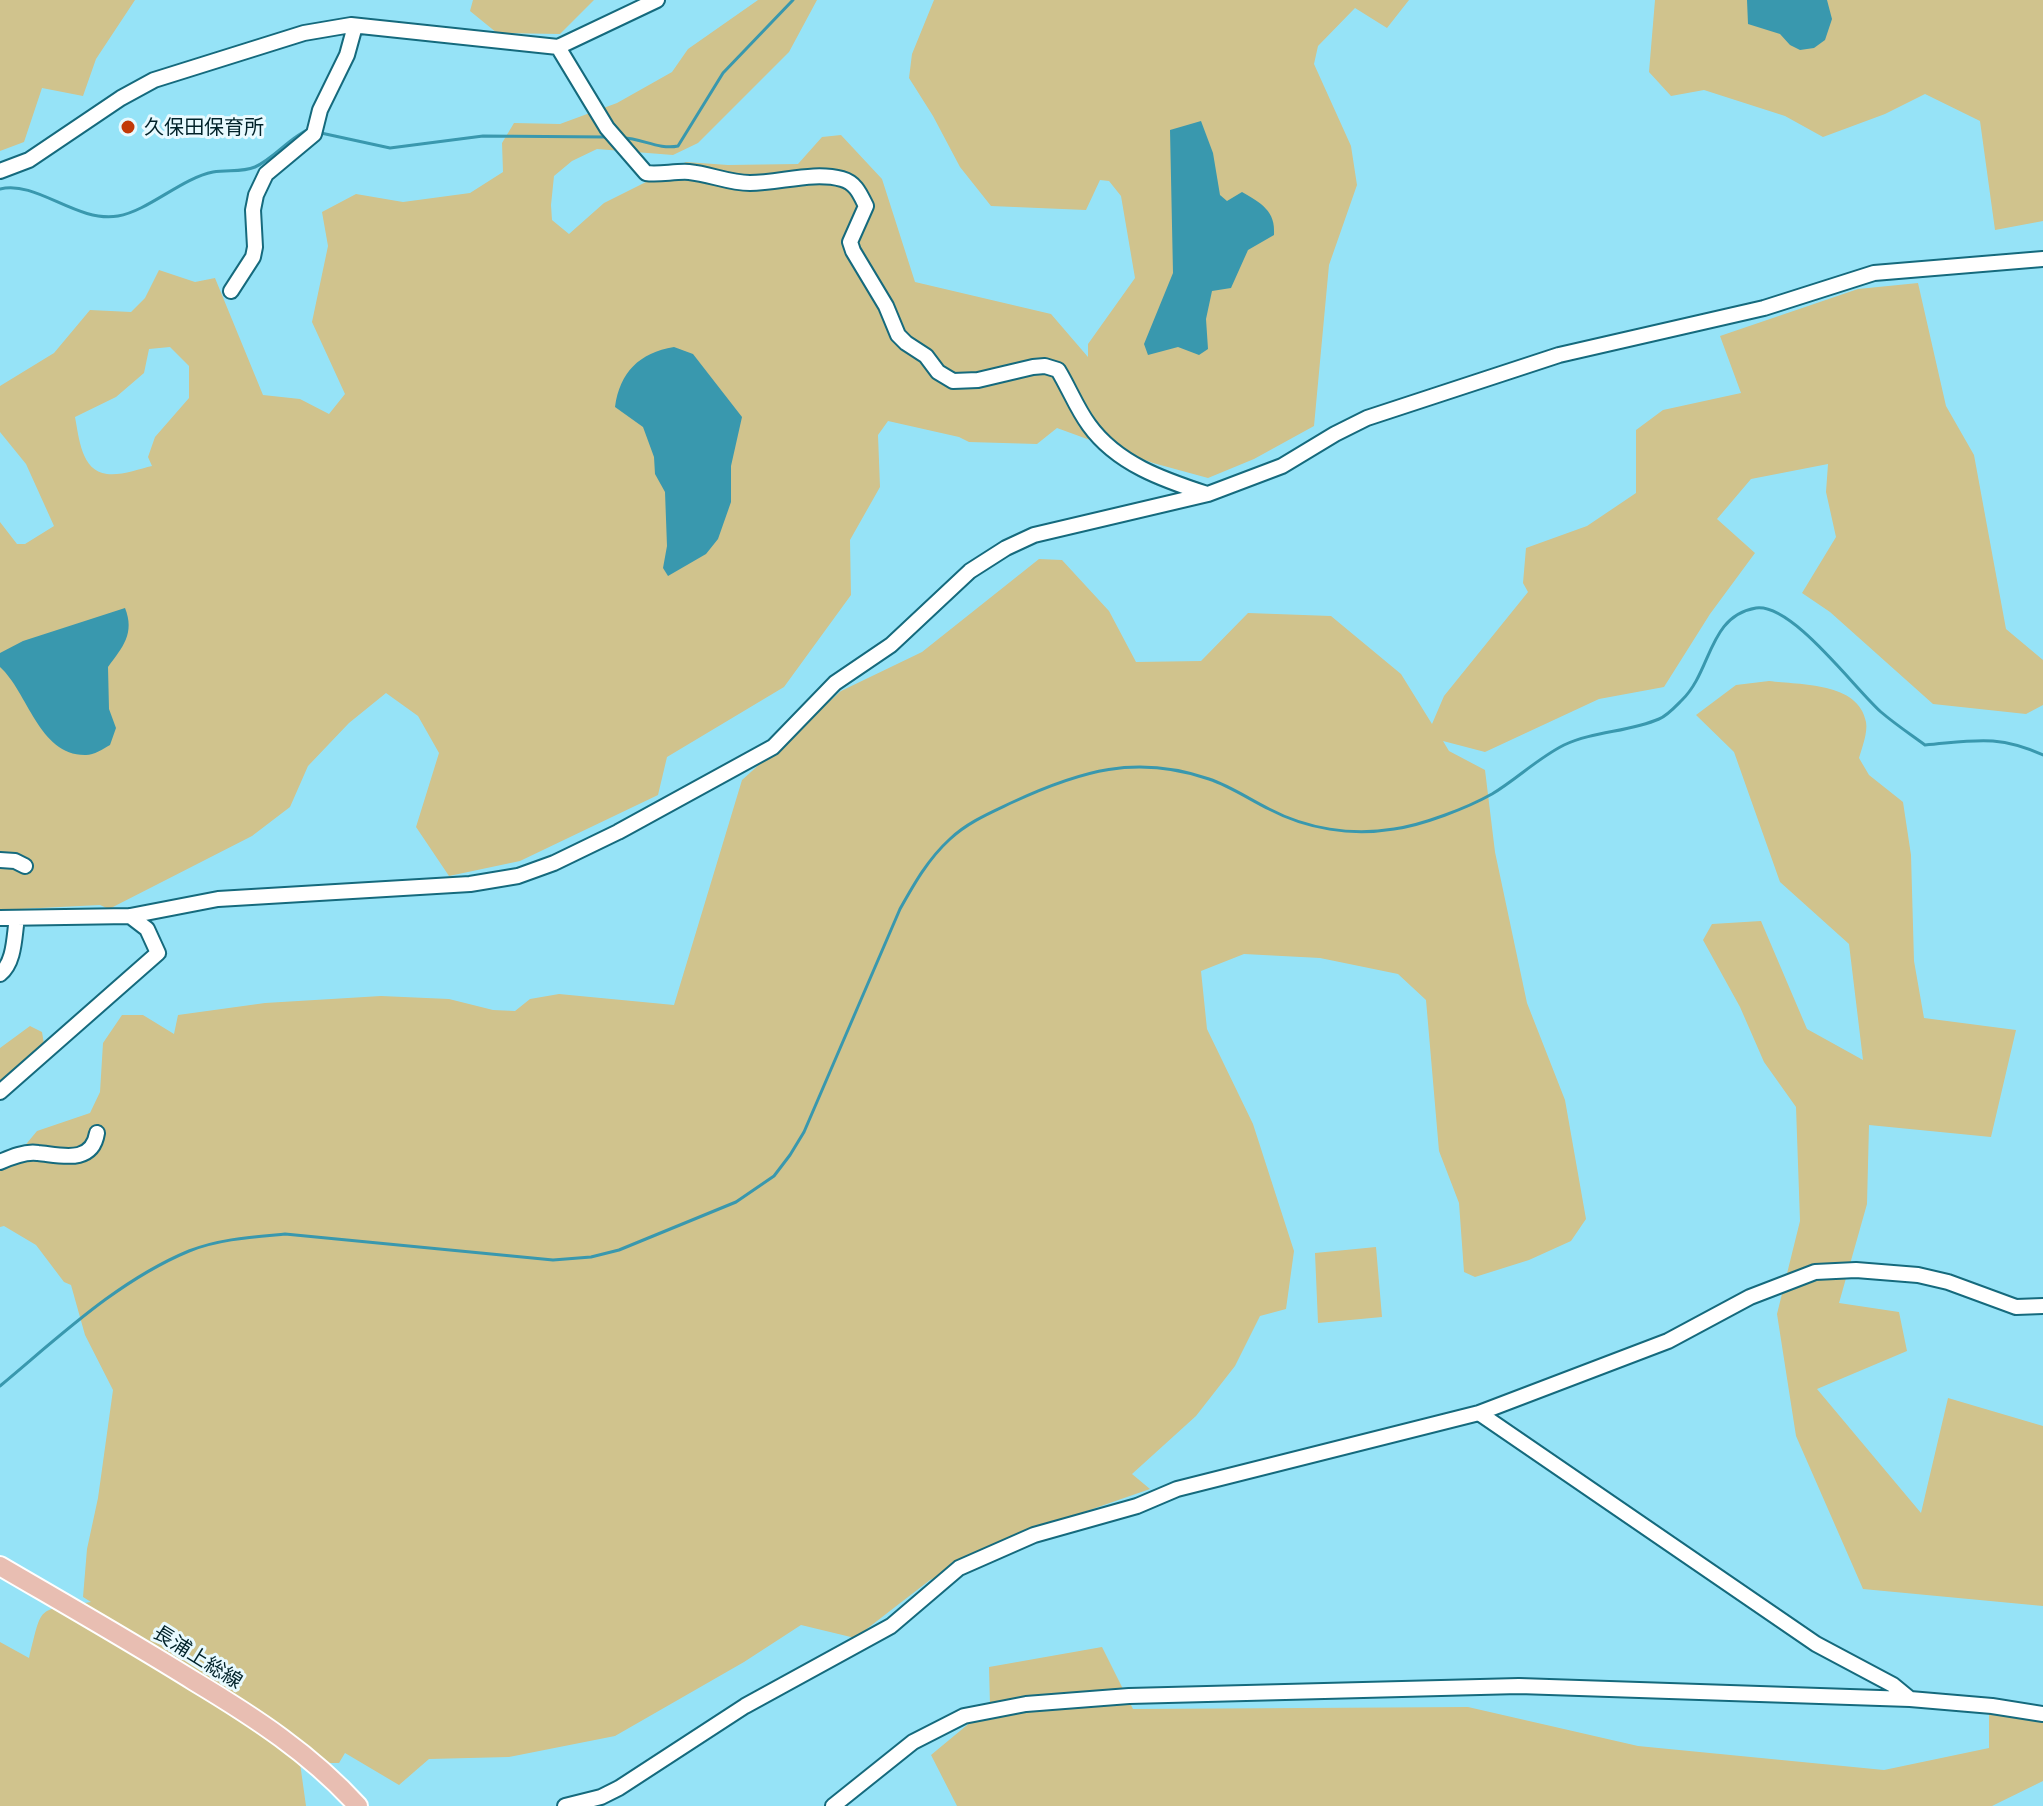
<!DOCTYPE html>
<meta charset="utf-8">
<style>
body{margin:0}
canvas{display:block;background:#96e3f7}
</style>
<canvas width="2043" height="1806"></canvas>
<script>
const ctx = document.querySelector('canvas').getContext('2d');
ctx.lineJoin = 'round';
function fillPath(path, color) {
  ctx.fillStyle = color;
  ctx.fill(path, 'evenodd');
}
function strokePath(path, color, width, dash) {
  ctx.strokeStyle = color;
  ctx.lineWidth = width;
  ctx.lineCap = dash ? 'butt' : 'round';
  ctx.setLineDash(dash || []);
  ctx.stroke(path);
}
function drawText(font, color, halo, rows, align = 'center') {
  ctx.font = font + ' Commissioner,"Noto Sans JP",sans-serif';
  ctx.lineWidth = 6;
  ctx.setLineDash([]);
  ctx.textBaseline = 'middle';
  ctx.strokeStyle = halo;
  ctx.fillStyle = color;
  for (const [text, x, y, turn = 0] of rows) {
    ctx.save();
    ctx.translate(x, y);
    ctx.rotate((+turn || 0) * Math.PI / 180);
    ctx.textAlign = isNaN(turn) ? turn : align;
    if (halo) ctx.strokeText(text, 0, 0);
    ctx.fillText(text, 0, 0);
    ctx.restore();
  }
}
const green = new Path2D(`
 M0,0H135L96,59L83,96L42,88L24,142L0,151Z
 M473,0H594L560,34L497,33L470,11Z
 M758,0H817L789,52L698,143L673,155L597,149L572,161L554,176L551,205L552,220L569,234L604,203L686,162L728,165L798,164L822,137L841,135L882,179L915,282L1051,314L1088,357V344L1135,278L1121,196L1109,181L1100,180L1086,210L991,206L960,167L933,116L909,78L912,54L934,0H1409L1387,28L1355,8L1318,46L1314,64L1351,146L1357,185L1329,265L1314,426L1254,459L1208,478L1153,463L1057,428L1037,444L969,442L959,437L888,421L878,435L880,487L850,540L851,595L784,687L667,757L658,795L520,861L449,876L416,827L439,753L418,716L386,693L349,723L308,766L290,807L252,836L109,909L100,905L0,910V522L17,544H25L54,526L26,464L0,432V386L54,353L90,310L131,312L145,298L159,270L195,282L215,278L263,395L300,399L329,414L345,394L312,322L328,246L322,212L356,194L403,202L470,193L503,172L502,143L514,123L560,124L617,103L672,72L688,49ZM170,347L189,366V398L155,437L148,457L152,466C139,469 120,476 107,474C81,471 79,437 75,417L116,397L144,373L149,349Z
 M1655,0H2043V221L1995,230L1980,121L1925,94L1885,114L1823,137L1785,116L1704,90L1671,96L1649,72Z
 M1918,283L1946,406L1974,455L2006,629L2043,660V705L2026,714L1933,704L1830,612L1802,593L1836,537L1826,492L1828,464L1751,479L1717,519L1755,553L1710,614L1664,687L1599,699L1485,752L1443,741L1449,751L1485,770L1495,852L1527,1003L1565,1100L1586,1219L1571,1241L1529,1260L1475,1277L1464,1272L1459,1203L1439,1151L1426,1000L1398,974L1320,958L1244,954L1201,971L1207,1029L1253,1124L1294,1251L1286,1309L1260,1316L1235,1366L1196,1416L1132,1474L1150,1489L1038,1528L930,1580L855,1638L801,1625L744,1662L615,1736L509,1757L429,1759L399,1785L345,1753L339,1763H300L306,1806H0V1642L29,1658C43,1604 35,1611 91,1602L83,1597L87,1549L98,1498L113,1390L85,1335L71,1285L64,1282L36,1245L4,1226L0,1227V1154L8,1166L37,1131L90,1113L100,1092L103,1043L122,1015H143L174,1034L178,1015L265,1003L381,996L449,999L493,1010L515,1011L530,999L559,994L674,1005L742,780L841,691L922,652L1039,559L1062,560L1109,611L1136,662L1201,661L1248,613L1331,616L1401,674L1432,724L1444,696L1528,592L1523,583L1526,548L1587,526L1636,493V430L1663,410L1741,393L1720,336L1858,289Z
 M1769,681C1800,685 1859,682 1866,722C1868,732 1862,748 1859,758L1869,775L1903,802L1911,855L1914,961L1924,1018L2016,1030L1991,1137L1869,1125L1867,1204L1839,1303L1899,1312L1907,1351L1817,1389L1921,1513L1948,1398L2043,1426V1606L1863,1589L1796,1436L1777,1314L1800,1221L1796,1107L1764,1062L1740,1007L1703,940L1712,924L1761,921L1807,1029L1863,1060L1849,944L1780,882L1734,752L1696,715L1736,685Z
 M30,1026L42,1032L44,1044L0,1091V1048Z
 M1376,1247L1382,1317L1318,1323L1315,1253Z
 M1102,1647L1133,1709L1468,1707L1638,1746L1884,1770L1989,1748V1713L2043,1719V1781L1992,1806H957L931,1755L990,1706L989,1667Z`);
const water = new Path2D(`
 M1747,0H1827L1832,19L1825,40L1814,48L1800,50L1790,45L1780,34L1748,24Z
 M1201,121L1213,153L1220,195L1227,201L1242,192C1261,203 1276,211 1274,235L1248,250L1231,288L1212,291L1206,319L1208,349L1199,355L1178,347L1148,355L1144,344L1173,273L1170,130Z
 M674,347L693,354L742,417L731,466V502L718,539L706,554L668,576L663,568L667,546L665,492L655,474L654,457L643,427L615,407C620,372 639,353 674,347Z
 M125,608C135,633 123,647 108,667L109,709L116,728L110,745C103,749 94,755 86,755C39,756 28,692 0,667V653L23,641Z`);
const stream = new Path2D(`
 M321,133L390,148L483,136L607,137
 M623,138C641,138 659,150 678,146L723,73L793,0
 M0,189C37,180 76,223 118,216C148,211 182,178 213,172C227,169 241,173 255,167C275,158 291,136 310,129
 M0,1386C59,1337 117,1281 189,1251C219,1239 253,1237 285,1234L553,1260L591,1257L619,1250L736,1202L774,1176L790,1155L804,1132L900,909C914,884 928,859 950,839C968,822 990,813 1013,802C1080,771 1136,754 1209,779C1230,786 1249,799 1269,809C1307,829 1351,836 1394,829C1423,825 1467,808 1492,794C1517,779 1538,758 1564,745C1594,731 1629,732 1659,719C1667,716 1676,706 1682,700C1712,671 1708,616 1756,608C1792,603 1854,688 1881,712C1895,724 1910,734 1925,745C1973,741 1997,734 2043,755`);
const minor = new Path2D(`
 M558,47L607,128L646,173C659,175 675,171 689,172C710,174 729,183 750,183C780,183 813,171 842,179C856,183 860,194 866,206L850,242L853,251L886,306L898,335L906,343L926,356L938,372L953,381L978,380L1033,367L1045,366L1058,370C1069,388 1077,409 1089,425C1117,464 1164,480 1207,494
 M0,171L29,160L121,98L154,80L304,33L351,25L558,47L657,0
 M231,291L253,257L255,247L253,210L256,195L266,174L314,134L320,110L347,55L355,26
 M0,860L15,861L25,866
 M0,918L130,916L218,899L470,884L518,876L554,863L618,832L773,747L835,683L891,645L970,571L1006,548L1034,535L1208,494L1282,466L1335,434L1367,418L1559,355L1764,308L1874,273L2043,259
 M0,974C15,962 14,936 17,918
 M0,1092L158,953L147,929L130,916
 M0,1162C11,1157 25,1151 38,1153C60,1155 92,1165 97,1133
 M1479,1413L1816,1644L1893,1685L1910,1699
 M565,1806L601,1797L619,1788L745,1706L891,1626L959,1568L1034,1535L1137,1506L1177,1489L1479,1413L1668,1341L1750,1297L1815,1272L1856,1270L1918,1275L1948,1282L2016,1307L2043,1306
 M833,1806L913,1742L964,1716L1026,1704L1129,1696L1519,1686L1910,1699L1992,1706L2043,1714`);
const major = new Path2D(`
 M0,1566C65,1604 130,1641 194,1681C254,1717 311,1754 358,1806`);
const markers = [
 [128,127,8,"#c23a08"]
];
const poiNames = [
 ["久保田保育所",144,127]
];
const streetNames = [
 ["長浦上総線",198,1657,32]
];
fillPath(green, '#d0c38d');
fillPath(water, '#3998ae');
strokePath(stream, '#3998ae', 3);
strokePath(minor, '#156a7d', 18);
strokePath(major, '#fff', 22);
strokePath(minor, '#fff', 14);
strokePath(major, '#e8beb2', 18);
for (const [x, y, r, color] of markers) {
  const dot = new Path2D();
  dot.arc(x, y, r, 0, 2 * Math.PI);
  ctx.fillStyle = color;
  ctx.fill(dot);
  strokePath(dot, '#e8faff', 3);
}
drawText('20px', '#012229', '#e8faff', poiNames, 'left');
drawText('20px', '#012229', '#e8faff', streetNames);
</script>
